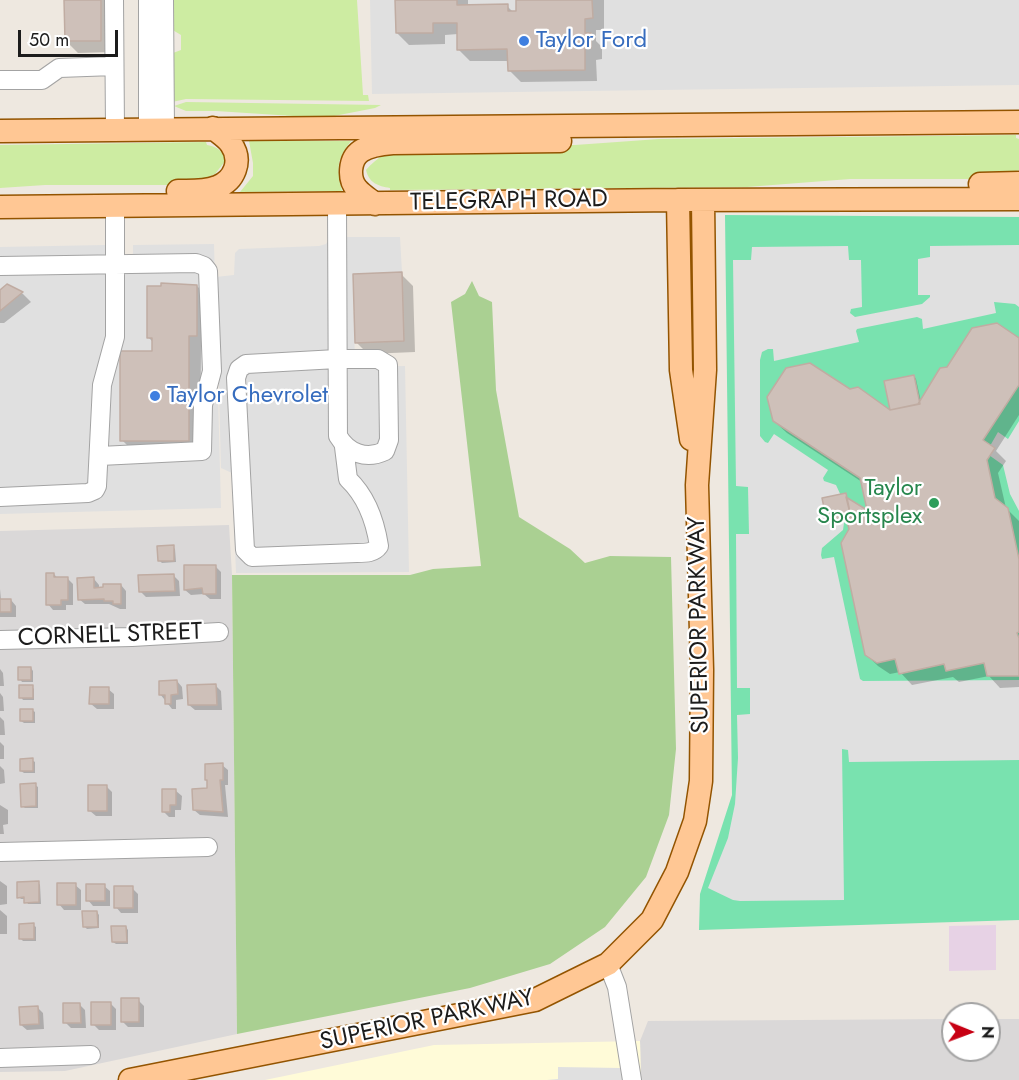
<!DOCTYPE html>
<style>
body{margin:0}
#map{position:relative;width:1019px;height:1080px;overflow:hidden;background:#eee8e0;font-family:Jost,sans-serif}
canvas{display:block}
.north{position:absolute;left:941px;top:1002px;width:60px;height:60px;box-sizing:border-box;background:#fff;border:2px solid #a4a4a4;border-radius:50%;rotate:91deg;font-size:16px;font-weight:700;line-height:24px;text-align:center;color:#1c1c1c}
.north::after{content:'';display:block;margin:auto;width:21px;height:27px;background:#c70013;clip-path:polygon(50% 0,100% 100%,50% 72%,0 100%)}
.scale{position:absolute;left:18px;top:30px;width:100px;height:27px;box-sizing:border-box;border:3px solid #1c1c1c;border-top:0;padding-left:8px;font-size:18px;line-height:21px;white-space:nowrap;color:#1c1c1c;-webkit-text-stroke:4px #fff;paint-order:stroke}
</style>
<div id="map">
<canvas width="1019" height="1080"></canvas>
<div class="north">N</div>
<div class="scale">50 m</div>
</div>
<script>
const ctx = document.querySelector('canvas').getContext('2d');
ctx.lineJoin = 'round';
function fillPath(path, color) {
  ctx.fillStyle = color;
  ctx.fill(path, 'evenodd');
}
function strokePath(path, color, width, dash) {
  ctx.strokeStyle = color;
  ctx.lineWidth = width;
  ctx.lineCap = dash ? 'butt' : 'round';
  ctx.setLineDash(dash || []);
  ctx.stroke(path);
}
function drawText(font, color, halo, rows, align = 'center') {
  ctx.font = font + ' Jost,sans-serif';
  ctx.lineWidth = 4.5;
  ctx.setLineDash([]);
  ctx.textBaseline = 'middle';
  ctx.strokeStyle = halo;
  ctx.fillStyle = color;
  for (const [text, x, y, turn = 0] of rows) {
    ctx.save();
    ctx.translate(x, y);
    ctx.rotate((+turn || 0) * Math.PI / 180);
    ctx.textAlign = isNaN(turn) ? turn : align;
    if (halo) ctx.strokeText(text, 0, 0);
    ctx.fillText(text, 0, 0);
    ctx.restore();
  }
}
const residential = new Path2D(`
 M229,525L232,575L237,1034L65,1071L0,1072V531Z
 M953,1019V1050H989V1019H1019V1080H641L640,1041L648,1021Z`);
const industrial = new Path2D(`
 M996,925V970L949,971V926Z`);
const education = new Path2D(`
 M640,1041L641,1080H265L434,1045Z`);
const grass = new Path2D(`
 M169,0H357L363,95H368L369,101L186,99L172,102L173,53L181,50V35L171,29Z
 M186,102L381,105L375,108L334,116H293L216,111H186L174,106Z
 M1016,135V138L1019,139V170L994,179H850L747,187L390,190V188C378,186 369,183 366,170C377,157 388,152 403,147L575,145L659,139Z
 M249,141H351C336,160 337,168 342,191L240,192L253,176V163Z
 M206,142L207,145C217,147 222,150 226,160L215,174L190,185H45L0,188V145Z`);
const forest = new Path2D(`
 M472,281L479,296L492,302L496,390L519,517L570,549L585,563L610,556L671,557L676,749L669,815L646,877L605,927L550,964L470,988L237,1034L232,575H410L433,569L481,566L451,302L465,294Z`);
const pitch = new Path2D(`
 M725,215L1019,217V920L699,930L700,894L732,795Z`);
const parking = new Path2D(`
 M370,0H1019V85L372,94Z
 M330,237H400L402,272L353,275L355,367L405,366L409,572L236,573L232,473L221,468L216,277L234,275L235,253L239,249L319,246L326,244Z
 M214,244L221,508L0,514V247L105,245V254L133,255V245Z
 M1019,245V307L1015,304L994,302L996,313L923,329L922,319L917,317L857,329L856,331L859,342L774,361L773,349H768L762,352L760,360V436L765,442L768,443L774,434L828,470L823,478L824,481L836,485L842,498L844,523L843,530L822,548L821,555L822,559L834,557L860,679L863,681L1019,680V760L849,762L848,750L842,749L844,900L740,901L733,900L708,888L728,838L735,804L738,758L737,715L750,714V688H737L736,534H749L748,487L736,486L733,260H751L752,247L848,246L849,260H861L862,307L851,309L850,313L855,317L922,304L930,297V295H918V259L930,257V246Z
 M1019,421V511L1010,494L1003,465L986,453L998,432L1008,439Z
 M558,1067L621,1068L623,1080H547L558,1079Z`);
const shadow = new Path2D(`
 M66,0H112V52L78,53L66,41Z
 M397,0H468V6H507L514,13H518V0H604V30H596V41L602,47V59L596,60L597,81L521,82L509,70V61H470L458,49V34L445,35V44L409,45L397,33Z
 M401,274L413,286L415,352L368,354L356,342Z
 M8,286L23,294L31,302L4,323H0V292Z
 M197,286L209,298V347H201L200,452H134L122,440L153,353V342L148,337Z
 M1019,339V415L996,451L1006,461L998,473L1006,508L1019,521V687L1000,688L989,676L959,682L953,677L912,685L900,672L890,674L878,666L866,654L848,520L830,524L828,521L845,495L848,500L870,514L862,482L787,433L774,421L850,391L890,412L926,404L948,369Z
 M914,376L916,379L921,402L891,408Z
 M173,547L175,549L176,562L162,563L159,560Z
 M215,566L221,572V599H210L204,594L191,595L185,590Z
 M54,574L58,579H68L73,584V605H66V610H53L48,604Z
 M174,576L179,581L180,596L146,597L140,591Z
 M94,579L99,585V589L121,585L126,591V609H120L109,604H85L79,599Z
 M0,589L1,600H11L16,606V617H0Z
 M31,668L33,671V682H22L20,679Z
 M0,669L3,673L4,686H0Z
 M177,681L182,687L183,699L176,700V709H172L160,694Z
 M216,686L221,691L222,710H195L189,705Z
 M32,687L34,689V700H23L21,697Z
 M108,689L114,694V709H97L91,704Z
 M0,693L3,697L4,711H0Z
 M32,710L35,712V723H24L21,721Z
 M0,717L4,721L5,735H0Z
 M0,742L4,746V759H0Z
 M32,760L35,762V773H24L21,771Z
 M222,765L228,770V785H225L228,817L200,815L194,810L209,790V782L206,780Z
 M0,766L4,770L5,783L0,784Z
 M35,785L38,787V808H25L22,806Z
 M106,786L112,792V816H96L90,811Z
 M176,791L182,796L181,810H175V817H169L163,811Z
 M0,805L8,810V824L3,825L4,834H0Z
 M0,881L7,886V904L0,905Z
 M38,882L40,885L41,904H28L25,899H21L19,897Z
 M75,885L81,890V910H64L59,904Z
 M104,886L110,891V906H93L88,900Z
 M132,888L138,894V913H121L116,907Z
 M0,910L7,916V934H0Z
 M97,912L99,915V928L87,929L84,926Z
 M33,925L36,927V941H23L21,939Z
 M126,927L128,930V944H116L113,942Z
 M138,1000L144,1006V1027H128L122,1021Z
 M110,1003L116,1009V1030H99L93,1024Z
 M79,1004L85,1010L86,1028H71L65,1022Z
 M38,1008L43,1013L44,1029L27,1030L21,1025Z`);
const building = new Path2D(`
 M64,0H101V41H65Z
 M395,0H457V5L508,4V11H516V0H592L593,18L585,19V33H591V48H585V70L508,71L507,49L457,50V23H433V33H396Z
 M402,272L404,341L355,343L353,274Z
 M161,283L197,285V336H189V441H120V351H152V338H147V286H161Z
 M7,284L23,292L0,311V290Z
 M997,323L1019,338V385L983,440L995,448L987,460L995,498L1008,508L1019,559V632L1017,633L1019,638V676H987L984,663L946,671L944,664L899,674L895,659L877,663L865,655L841,543L849,529L846,518L851,517L846,497L867,510L860,478L773,421L767,397L786,368L810,363L850,389L858,387L890,410L918,404L940,368L947,367L972,328Z
 M914,375L920,404L890,410L884,381Z
 M846,493L851,517L827,522L822,498Z
 M174,545V561H158L157,546Z
 M184,565H216V594H203L202,588L184,590Z
 M46,573H54V577H68V600H61V605H46Z
 M174,574L175,591L139,592L138,575Z
 M94,577V588L103,587V584H121V604H113V601H104V599L78,600L77,578Z
 M0,599H11V612H0Z
 M18,667H31V680H18Z
 M177,680L178,694L171,695V704H165V695H159V681Z
 M216,684L217,705H188L187,685Z
 M19,685H33V698H19Z
 M90,687H109V704H89Z
 M20,709H33V721H20Z
 M33,758V771H20V759Z
 M223,763V780H220L223,812L193,810L192,789L207,788V780H205V764Z
 M36,783V806L21,807L20,784Z
 M88,785H107V811H88Z
 M162,789H176V805H170V812H162Z
 M39,881V902L24,903V897L17,898V882Z
 M57,883H76V905H57Z
 M86,884H105V901H86Z
 M114,886H133V908H114Z
 M82,911H97L98,927H83Z
 M34,923V939H19V924Z
 M111,926H126L127,942H112Z
 M121,998H139V1022H121Z
 M91,1002H111V1025H91Z
 M63,1003H80L81,1023H63Z
 M38,1006L39,1024L20,1025L19,1007Z`);
const minor = new Path2D(`
 M114,0L115,129
 M148,0V129
 M164,0L165,129
 M0,80H42L59,68L114,66
 M337,204C337,282 337,359 338,436C348,453 366,460 385,451L389,440L388,365L378,359H337L246,364L239,369L236,378L245,550L252,557L357,553C366,553 374,553 379,546C375,520 367,497 348,479L344,447
 M0,266L196,263L204,266L208,271L212,371L203,405L202,451L100,456
 M0,497L88,493L95,490L97,486L102,385L115,337V205
 M0,640L132,637L219,632
 M0,852L208,847
 M608,964L617,987L632,1080
 M0,1058L91,1055`);
const major = new Path2D(`
 M0,131L1019,122
 M980,184L1019,183
 M178,191C191,191 204,192 217,187C234,181 243,161 231,144C227,138 219,133 213,128
 M678,200L681,370L691,439
 M375,204C369,199 362,195 357,189C348,179 349,159 361,151C370,145 382,144 393,143L560,141
 M0,207L678,200L1019,199
 M130,1080L535,1000L608,964L652,920L677,872L695,821L701,781L702,670L697,485L705,370L703,200`);
const markers = [
 [524,41,6,"#3f7fe0"],
 [155,396,6,"#3f7fe0"],
 [934,503,6,"#2e9e5b"]
];
const shopNames = [
 ["Taylor Ford",536,41],
 ["Taylor Chevrolet",167,396]
];
const streetNames = [
 ["TELEGRAPH ROAD",509,202,-1],
 ["SUPERIOR PARKWAY",700,625,-91],
 ["CORNELL STREET",110,636,-2],
 ["SUPERIOR PARKWAY",427,1021,-12]
];
const leisureNames = [
 ["Taylor",922,489],
 ["Sportsplex",922,517]
];
fillPath(residential, '#dad8d8');
fillPath(industrial, '#e7d2e5');
fillPath(education, '#fffbd8');
fillPath(grass, '#cdeca2');
fillPath(forest, '#aad092');
fillPath(pitch, '#79e2af');
fillPath(parking, '#e0e0e0');
fillPath(shadow, '#0003');
fillPath(building, '#cec0b9');
strokePath(building, '#c0aca2', 1.5);
strokePath(minor, '#a3a3a3', 20);
strokePath(major, '#935400', 25);
strokePath(minor, '#fff', 18);
strokePath(major, '#ffc794', 22);
for (const [x, y, r, color] of markers) {
  const dot = new Path2D();
  dot.arc(x, y, r, 0, 2 * Math.PI);
  ctx.fillStyle = color;
  ctx.fill(dot);
  strokePath(dot, '#fff', 2);
}
drawText('24px', '#366cbe', '#fff', shopNames, 'left');
drawText('24px', '#1c1c1c', '#fff', streetNames);
drawText('24px', '#27864d', '#fff', leisureNames, 'right');
</script>
